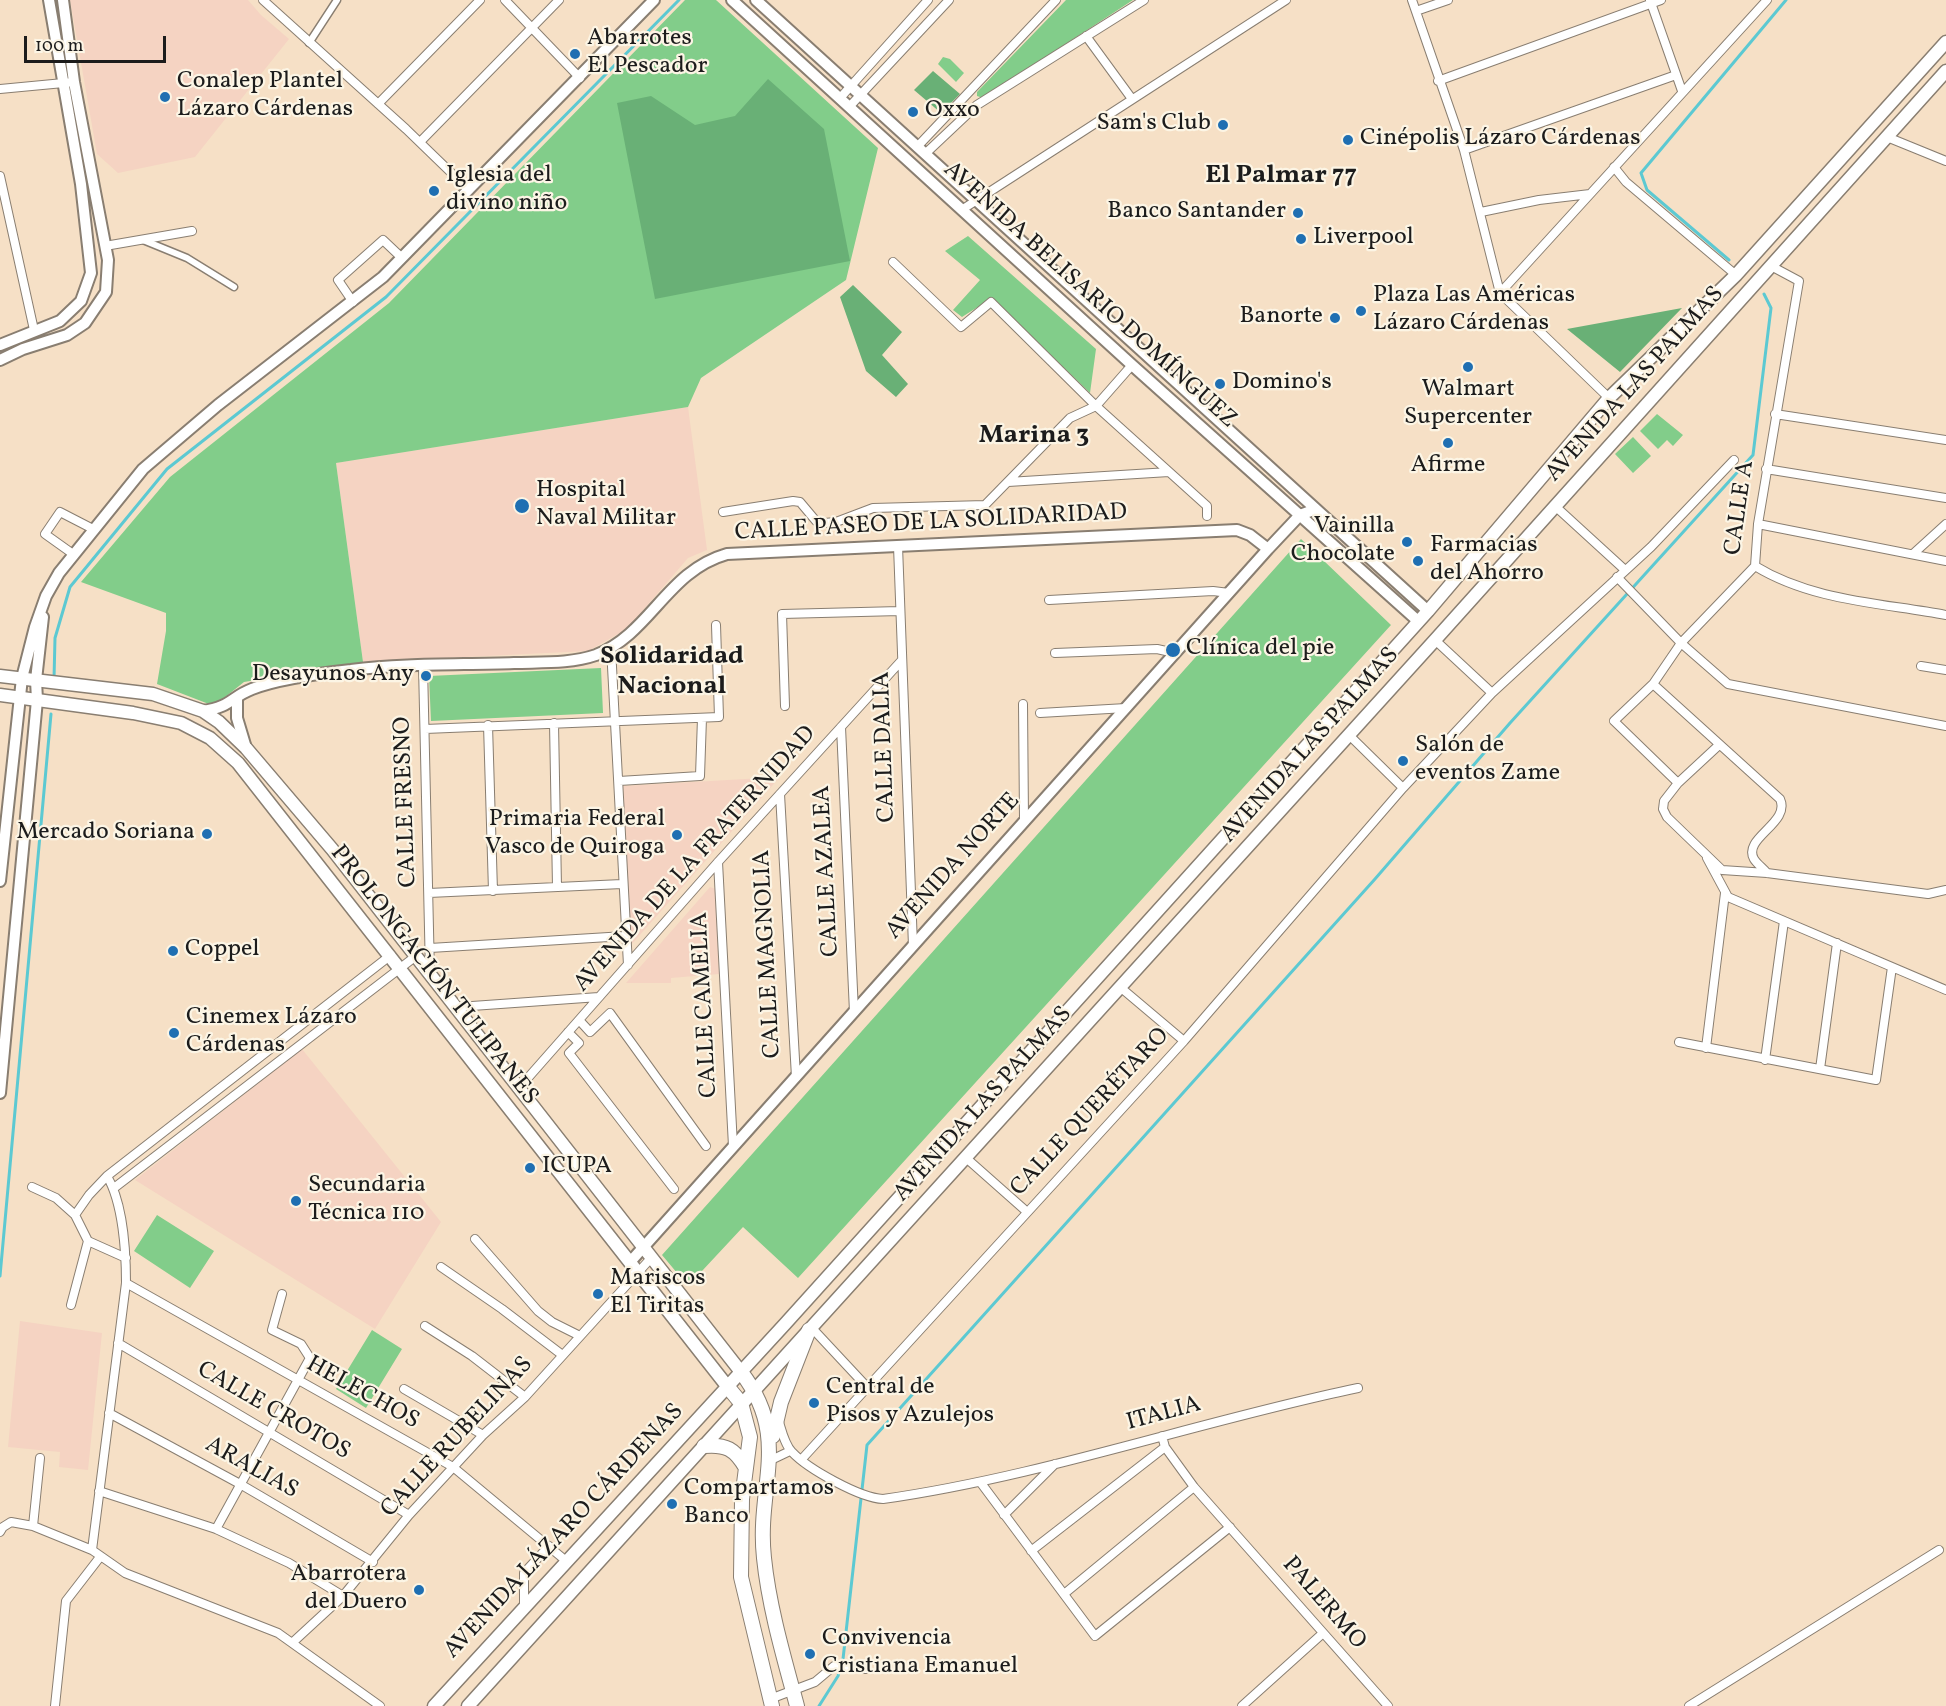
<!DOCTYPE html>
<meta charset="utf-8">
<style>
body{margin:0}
#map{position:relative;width:1946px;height:1706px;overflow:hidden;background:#f6e0c6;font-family:Vollkorn,serif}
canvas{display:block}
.scale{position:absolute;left:24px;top:36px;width:142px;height:27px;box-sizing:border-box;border:3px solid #1c1c1c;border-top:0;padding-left:8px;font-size:18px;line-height:21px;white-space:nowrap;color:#1c1c1c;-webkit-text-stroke:4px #fcf5e5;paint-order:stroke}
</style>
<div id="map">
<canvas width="1946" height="1706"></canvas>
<div class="scale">100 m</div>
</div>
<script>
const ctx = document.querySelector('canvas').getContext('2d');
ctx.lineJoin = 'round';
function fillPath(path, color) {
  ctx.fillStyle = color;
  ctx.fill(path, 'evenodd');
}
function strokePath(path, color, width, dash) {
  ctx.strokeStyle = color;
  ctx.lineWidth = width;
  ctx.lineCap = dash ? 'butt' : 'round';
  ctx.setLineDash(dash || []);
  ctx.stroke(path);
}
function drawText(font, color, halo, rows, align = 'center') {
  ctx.font = font + ' Vollkorn,serif';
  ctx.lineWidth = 4.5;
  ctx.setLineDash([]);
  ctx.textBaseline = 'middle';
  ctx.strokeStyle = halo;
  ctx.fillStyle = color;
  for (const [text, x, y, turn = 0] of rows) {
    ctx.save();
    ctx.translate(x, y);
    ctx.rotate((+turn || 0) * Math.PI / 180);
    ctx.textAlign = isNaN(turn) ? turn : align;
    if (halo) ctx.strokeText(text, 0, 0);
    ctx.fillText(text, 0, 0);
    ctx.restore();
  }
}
const built = new Path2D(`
 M70,0H248L261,15L289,39L195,157L118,173L97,154Z
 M688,407L707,550L688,558L627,629L588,651L363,662L336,463Z
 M780,777L685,884L631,945L623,786Z
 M710,887L716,889L719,974L671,978V983H626Z
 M302,1049L441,1222L375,1329L135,1180Z
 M20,1321L102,1333L88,1470L59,1467L60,1452L8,1447Z`);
const green = new Path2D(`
 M685,0H716L878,148L846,280L701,378L688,407L336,463L363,662L244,682L214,706L157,684L166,631V613L81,582L170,477L389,303Z
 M1066,0H1133L983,98L977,96V92Z
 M943,57L950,59L964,73L956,82L938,64Z
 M968,236L1096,349L1090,393L992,298L962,317L953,310L980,280L945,251Z
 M1657,414L1683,435L1673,446L1667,440L1658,449L1640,431Z
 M1633,437L1651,456L1633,473L1615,454Z
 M1301,539L1391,625L798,1278L743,1227L688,1286L662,1255Z
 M601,668L603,713L431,721L429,676Z
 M157,1215L214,1251L190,1288L134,1251Z
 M372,1330L402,1349L366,1408L336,1389Z`);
const forest = new Path2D(`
 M933,71L960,94L941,113L914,90Z
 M768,79L824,129L850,261L655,299L617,103L651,96L695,125L735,116Z
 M853,285L902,332L882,355L908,384L896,397L866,371L840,297Z
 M1682,308L1620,372L1567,329Z`);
const stream = new Path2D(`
 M1729,260L1647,190L1641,173L1786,0
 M54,679L55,638L70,587L167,469L386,297L679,0
 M0,1276L51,714
 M819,1706L838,1676L843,1659L867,1445L1375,879L1510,723L1753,455L1771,308L1764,294`);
const pedestrian = new Path2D(`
 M309,43L337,0
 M143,240L187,258L234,287`);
const minor = new Path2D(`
 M263,0L406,129L469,190
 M505,0L580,78
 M1412,0L1464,150L1500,293L1609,398
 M1650,0L1682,91
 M1416,11L1448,0
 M1086,36L1132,99
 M1438,81L1661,0
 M0,89L74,82
 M841,97L928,0
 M378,104L480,0
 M850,106L949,0
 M1887,137L1946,161
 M420,142L559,0
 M917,147L1056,0
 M1464,150L1676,75
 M925,154L977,105L1144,0
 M1614,167L1626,182L1736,275
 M0,176L34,330
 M963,209L1286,0
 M1481,212L1539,200L1590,194
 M105,246L192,231
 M893,262L961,327L991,302L1096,406L1207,506V516
 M1771,266L1799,281L1758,524L1755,566L1681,643L1653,684L1614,721L1678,783L1664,801L1663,809L1667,817L1722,870L1767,873L1928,894L1946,890
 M1500,293L1767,0
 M353,302L338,280L383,240L402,258
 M1775,414L1946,440
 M1766,469L1946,498
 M1008,482L1169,472
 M1555,506L1625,570
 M723,512L793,501L800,502L816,521L824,523L836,522L873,508L985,505L1070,418L1096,406L1132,365
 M1758,524L1946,561
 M898,546L913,946
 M73,554L45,534L60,512L93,529
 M1913,554L1946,524
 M1755,566C1812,601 1882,603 1946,615
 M1617,577L1681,643L1728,684L1946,726
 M1049,600L1213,591L1229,593
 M1435,640L1492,693
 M611,648L628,965
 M1055,653L1157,649L1175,653
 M423,666L430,973
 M1921,666L1946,670
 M1653,684L1780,799C1791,823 1742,838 1754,859C1757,864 1763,868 1767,873
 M1023,704L1024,819
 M785,706L782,614L900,611
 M1040,713L1126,708
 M554,723L557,887
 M488,725L493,891
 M841,727L854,1012
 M425,729L719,717L716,625
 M619,781L700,776L702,718
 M1678,783L1719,745
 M1403,788L1492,693L1651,547L1734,460
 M780,794L796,1077
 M1707,858L1728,897L1946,990
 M718,862L733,1146
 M429,893L622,884
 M430,948L625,936
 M1120,987L1184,1041
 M458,1007L599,997
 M579,1020L590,1032L610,1013L706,1146
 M568,1032L579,1043L569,1053L674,1189
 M1679,1042L1876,1080L1892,967
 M1706,1048L1725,893
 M1765,1060L1784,921
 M1820,1069L1837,943
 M519,1088L718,862L902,660
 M965,1157L1026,1211
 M32,1187L56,1198L75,1215
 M114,1188L416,956
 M475,1239L538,1311L552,1322L578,1335
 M88,1241L75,1215L89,1195L107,1176L391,955
 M88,1241L126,1258
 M441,1267L502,1309L561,1354
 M126,1283L453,1467L565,1560
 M71,1305L88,1241
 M425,1326L472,1356L525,1397
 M811,1327L867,1387
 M118,1343L409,1515
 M404,1389L483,1435
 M109,1413L240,1484L373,1562
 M779,1422C782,1432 785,1445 792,1452C808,1469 860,1498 883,1499C1044,1476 1199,1421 1358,1388
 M1162,1436L1165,1447L1194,1487L1388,1706
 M801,1460L1184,1041L1403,788L1349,735
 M769,1461L790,1451
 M981,1483L1095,1636L1230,1527
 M99,1491L216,1529L289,1563L343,1596
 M1004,1515L1055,1464
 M33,1526L40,1458
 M216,1529L310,1358L301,1344L272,1330L282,1294
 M0,1532L3,1527L11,1522L33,1526L92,1550L125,1573L278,1633L292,1643L343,1596L409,1515L483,1435L525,1397L652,1257
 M92,1550L126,1283C126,1252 123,1203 107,1176
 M1031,1551L1165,1447
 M1064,1594L1194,1487
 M524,1606V1573L549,1546
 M292,1643L380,1706
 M770,1699L815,1682L834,1666L866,1669
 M55,1706L66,1601L100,1557
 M1242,1706L1322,1634
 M1689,1706L1939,1550`);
const tertiary = new Path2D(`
 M732,0L1132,365L1418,621
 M756,0L1428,611
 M0,345L60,321L81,301L91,273L81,184L49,0
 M0,360L23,349L67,335L85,323L106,292L108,260L74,82L63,0
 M22,678L35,627L46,596L59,573L143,469L218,405L383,277L654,0
 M36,680L43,617
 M237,699V718L246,748
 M203,711C231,707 231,697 252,689C277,679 323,673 351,670C405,663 460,665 514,663C541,662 570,664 596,655C651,633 667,571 727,554L1237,530L1250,535L1268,549
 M631,1261L1268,549L1300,515L1316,509`);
const secondary = new Path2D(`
 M0,881L22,678
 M0,1093L37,700L36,680`);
const primary = new Path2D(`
 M0,676L153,694L203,711L219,722L246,748L332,849L741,1372
 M0,695L133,713L181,723L210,738L238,763L727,1386
 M434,1706L785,1324L1428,611L1609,398L1736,275L1946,42
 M468,1706L1435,640L1946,71`);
const trunk = new Path2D(`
 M741,1372C792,1438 756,1486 764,1558C769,1607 784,1658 797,1706
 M727,1386L741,1403L750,1437L742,1499L741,1577L772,1706
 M773,1436L781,1402L809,1330
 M704,1446C726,1444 735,1449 746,1468`);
const markers = [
 [575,54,6,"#1f6fb2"],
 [165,97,6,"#1f6fb2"],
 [913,112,6,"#1f6fb2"],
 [1223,125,6,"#1f6fb2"],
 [1348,140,6,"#1f6fb2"],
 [434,191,6,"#1f6fb2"],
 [1298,213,6,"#1f6fb2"],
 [1301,239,6,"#1f6fb2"],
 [1361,311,6,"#1f6fb2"],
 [1335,318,6,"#1f6fb2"],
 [1468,367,6,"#1f6fb2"],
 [1220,384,6,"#1f6fb2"],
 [1448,443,6,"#1f6fb2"],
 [522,506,8,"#1f6fb2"],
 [1407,542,6,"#1f6fb2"],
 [1418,561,6,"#1f6fb2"],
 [1173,650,8,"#1f6fb2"],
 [426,676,6,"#1f6fb2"],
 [1403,761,6,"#1f6fb2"],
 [207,834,6,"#1f6fb2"],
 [677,835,6,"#1f6fb2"],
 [173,951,6,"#1f6fb2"],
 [174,1033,6,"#1f6fb2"],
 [530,1168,6,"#1f6fb2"],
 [296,1201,6,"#1f6fb2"],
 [598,1294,6,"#1f6fb2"],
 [814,1403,6,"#1f6fb2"],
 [672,1504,6,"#1f6fb2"],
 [419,1590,6,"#1f6fb2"],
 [810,1654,6,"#1f6fb2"]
];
const poiNames = [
 ["Abarrotes",587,40],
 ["El Pescador",587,68],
 ["Conalep Plantel",177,83],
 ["Lázaro Cárdenas",177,111],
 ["Oxxo",925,112],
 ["Sam's Club",1211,125,"right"],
 ["Cinépolis Lázaro Cárdenas",1360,140],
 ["Iglesia del",446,177],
 ["divino niño",446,205],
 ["Banco Santander",1286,213,"right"],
 ["Liverpool",1313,239],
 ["Plaza Las Américas",1373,297],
 ["Lázaro Cárdenas",1373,325],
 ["Banorte",1323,318,"right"],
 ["Domino's",1232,384],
 ["Walmart",1468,391,"center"],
 ["Supercenter",1468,419,"center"],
 ["Afirme",1448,467,"center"],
 ["Hospital",536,492],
 ["Naval Militar",536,520],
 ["Vainilla",1395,528,"right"],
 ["Chocolate",1395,556,"right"],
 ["Farmacias",1430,547],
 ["del Ahorro",1430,575],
 ["Clínica del pie",1186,650],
 ["Desayunos Any",414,676,"right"],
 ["Salón de",1415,747],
 ["eventos Zame",1415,775],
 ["Primaria Federal",665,821,"right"],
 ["Vasco de Quiroga",665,849,"right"],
 ["Mercado Soriana",195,834,"right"],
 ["Coppel",185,951],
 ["Cinemex Lázaro",186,1019],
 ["Cárdenas",186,1047],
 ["ICUPA",542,1168],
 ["Secundaria",308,1187],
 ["Técnica 110",308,1215],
 ["Mariscos",610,1280],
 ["El Tiritas",610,1308],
 ["Central de",826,1389],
 ["Pisos y Azulejos",826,1417],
 ["Compartamos",684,1490],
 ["Banco",684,1518],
 ["Abarrotera",407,1576,"right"],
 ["del Duero",407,1604,"right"],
 ["Convivencia",822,1640],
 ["Cristiana Emanuel",822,1668]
];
const streetNames = [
 ["AVENIDA BELISARIO DOMÍNGUEZ",1089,296,42],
 ["AVENIDA LAS PALMAS",1636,385,-48],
 ["CALLE A",1741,508,-82],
 ["CALLE PASEO DE LA SOLIDARIDAD",931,524,-3],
 ["AVENIDA LAS PALMAS",1311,746,-48],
 ["CALLE DALIA",886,747,-92],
 ["CALLE FRESNO",407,802,-92],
 ["AVENIDA DE LA FRATERNIDAD",696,860,-48],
 ["AVENIDA NORTE",954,867,-48],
 ["CALLE AZALEA",828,871,-93],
 ["CALLE MAGNOLIA",769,954,-93],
 ["PROLONGACIÓN TULIPANES",433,976,52],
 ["CALLE CAMELIA",706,1005,-93],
 ["AVENIDA LAS PALMAS",984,1105,-48],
 ["CALLE QUERÉTARO",1091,1113,-47],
 ["HELECHOS",362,1394,29],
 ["CALLE CROTOS",273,1412,30],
 ["ITALIA",1164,1415,-15],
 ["CALLE RUBELINAS",458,1438,-47],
 ["ARALIAS",251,1469,29],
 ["AVENIDA LÁZARO CÁRDENAS",565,1532,-47],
 ["PALERMO",1323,1604,49]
];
const neighbourhoodNames = [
 ["El Palmar 77",1281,177],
 ["Marina 3",1034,437],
 ["Solidaridad",672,658],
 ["Nacional",672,688]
];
fillPath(built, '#f5d3c2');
fillPath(green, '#82cd8a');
fillPath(forest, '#69b076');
strokePath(stream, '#5cc9d2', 3);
strokePath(pedestrian, '#897e71', 9);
strokePath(minor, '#897e71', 10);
strokePath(tertiary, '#897e71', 14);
strokePath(secondary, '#897e71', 14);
strokePath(primary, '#897e71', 15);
strokePath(trunk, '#897e71', 16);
strokePath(pedestrian, '#fff', 6);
strokePath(minor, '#fff', 8);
strokePath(tertiary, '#fff', 10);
strokePath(secondary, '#fff', 10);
strokePath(primary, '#fff', 12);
strokePath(trunk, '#fff', 14);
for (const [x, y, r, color] of markers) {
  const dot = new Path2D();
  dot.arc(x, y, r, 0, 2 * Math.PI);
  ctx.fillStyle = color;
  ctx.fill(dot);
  strokePath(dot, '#fcf5e5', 2);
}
drawText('24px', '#1c1c1c', '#fcf5e5', poiNames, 'left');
drawText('24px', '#1c1c1c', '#fcf5e5', streetNames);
drawText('bold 26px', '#1c1c1c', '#fcf5e5', neighbourhoodNames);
</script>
